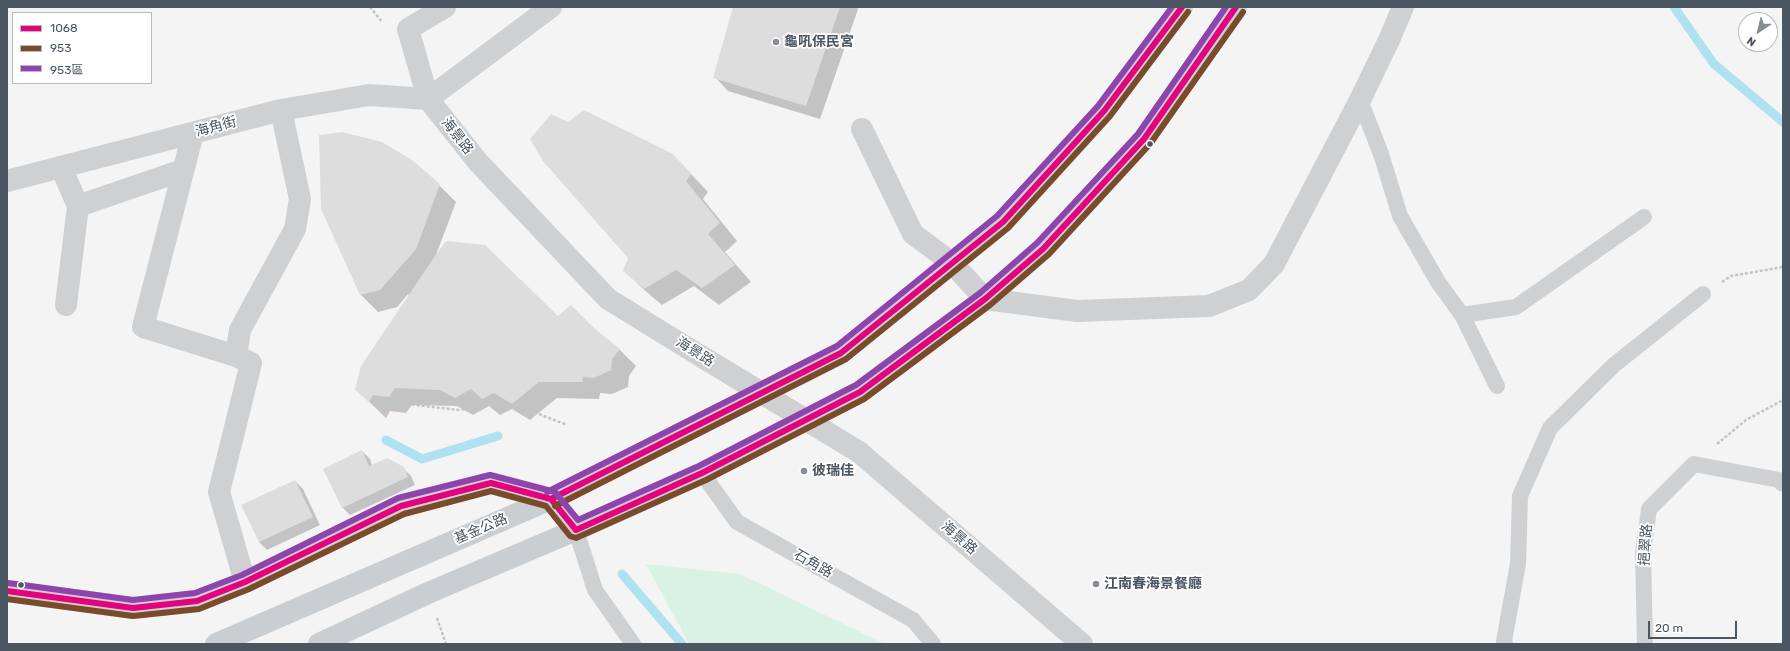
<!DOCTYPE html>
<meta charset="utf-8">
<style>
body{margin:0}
#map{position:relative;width:1790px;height:651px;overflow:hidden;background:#f4f4f4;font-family:Rubik,"Noto Sans TC",sans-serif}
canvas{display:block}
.frame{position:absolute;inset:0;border:8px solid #4a5661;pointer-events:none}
.legend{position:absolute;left:12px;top:12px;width:140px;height:72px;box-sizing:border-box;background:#fff;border:1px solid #b7bbc0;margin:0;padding:5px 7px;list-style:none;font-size:12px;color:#4a5661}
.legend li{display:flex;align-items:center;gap:8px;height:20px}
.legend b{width:20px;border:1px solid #b7bbc0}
.north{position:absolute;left:1738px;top:12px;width:40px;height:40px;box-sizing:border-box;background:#fff;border:1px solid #b7bbc0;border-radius:50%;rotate:215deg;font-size:11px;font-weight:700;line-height:16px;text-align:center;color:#4a5661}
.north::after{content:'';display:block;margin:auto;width:14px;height:18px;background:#868d94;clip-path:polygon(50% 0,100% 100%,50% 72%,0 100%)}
.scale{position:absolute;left:1648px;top:621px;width:89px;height:18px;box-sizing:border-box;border:2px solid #4a5661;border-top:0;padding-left:5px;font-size:12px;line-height:14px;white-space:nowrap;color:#4a5661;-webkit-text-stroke:3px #fff;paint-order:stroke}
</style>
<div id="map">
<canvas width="1790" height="651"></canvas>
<div class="frame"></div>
<ul class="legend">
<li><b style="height:5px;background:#e5007d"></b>1068</li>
<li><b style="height:5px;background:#7a4b2a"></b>953</li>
<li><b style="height:5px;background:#8e44ad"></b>953區</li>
</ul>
<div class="north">N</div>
<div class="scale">20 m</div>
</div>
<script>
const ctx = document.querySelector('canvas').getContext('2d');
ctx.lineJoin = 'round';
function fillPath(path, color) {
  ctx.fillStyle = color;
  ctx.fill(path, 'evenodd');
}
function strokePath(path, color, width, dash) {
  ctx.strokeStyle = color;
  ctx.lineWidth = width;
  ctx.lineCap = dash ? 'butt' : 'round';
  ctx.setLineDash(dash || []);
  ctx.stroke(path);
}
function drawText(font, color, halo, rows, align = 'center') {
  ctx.font = font + ' Rubik,"Noto Sans TC",sans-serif';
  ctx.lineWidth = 3.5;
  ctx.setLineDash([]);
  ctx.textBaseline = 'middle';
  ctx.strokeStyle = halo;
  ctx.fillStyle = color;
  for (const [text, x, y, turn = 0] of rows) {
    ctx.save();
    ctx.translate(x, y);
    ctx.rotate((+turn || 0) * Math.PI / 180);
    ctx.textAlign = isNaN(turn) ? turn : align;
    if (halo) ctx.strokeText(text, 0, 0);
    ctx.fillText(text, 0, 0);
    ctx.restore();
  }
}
const green = new Path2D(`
 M646,564L740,574L885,644H689Z`);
const shadow = new Path2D(`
 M734,7H856L858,9L820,119L728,91L715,77Z
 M568,123L673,155L708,192L703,199L737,241L725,252L751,282L719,305L694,286L662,305L642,288L625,271L629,258Z
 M439,185L456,202L436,255L558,317L595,330L619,349L636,366L629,376L628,387L612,394L600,393L599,399L557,398L530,420L512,409L500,415L489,406L473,415L457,406L412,405L406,413L390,411L386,418L356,389L409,295L408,294L397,307L378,312L361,295Z
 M362,451L370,459L372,465L403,468L411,476L415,485L350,515L342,507Z
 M295,481L303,489L320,525L267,550L259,542Z`);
const stream = new Path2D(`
 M1674,7L1714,64L1783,122
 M386,440L422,459L498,436
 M622,574L682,644`);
const building = new Path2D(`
 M733,7H840L806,106L713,78Z
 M584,110L673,154L691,174L686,181L720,223L708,234L735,265L702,288L676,270L644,289L623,271L628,258L543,161L530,139L551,114L568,122Z
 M342,132L382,142L412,160L440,184L416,249L380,290L360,295L321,209L319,135Z
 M446,241L485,245L558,316L571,305L594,328L620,349L612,359L611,370L594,378L583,377L582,382H539L512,404L494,393L482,399L471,389L455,398L440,390L395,388L389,397L373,395L369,402L355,390L361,366L435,256Z
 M362,450L369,466L387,458L404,467L408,477L342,508L323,469Z
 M295,480L313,517L259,542L241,505Z`);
const path = new Path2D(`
 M370,7L382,22
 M1722,282L1731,276L1783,267
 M382,401L459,410L497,403L516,405L567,425
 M1717,444L1746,420L1783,400
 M437,618L446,644`);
const service = new Path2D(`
 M1360,100L1381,154L1400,216L1438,282L1462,315L1497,386
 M1462,315L1516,307L1644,217
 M702,473L737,522L913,620L933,644
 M576,530L595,590L633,644
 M1505,644L1504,641L1518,564L1520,496L1550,428L1614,365L1703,294
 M1645,644L1643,553L1649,509L1694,464L1779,480L1783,484`);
const minor = new Path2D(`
 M445,7L408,29L428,99L478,162L608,299L699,355
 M862,129L913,234L951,262L985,299L1077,311L1209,306L1249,290L1274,264L1360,100L1389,40L1403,7
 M193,133L143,327L236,356
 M61,167L78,206L66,305
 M7,181L281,110L369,95L428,99L551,7
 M78,206L183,170
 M859,452L1082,644
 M245,582L219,492L251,363L236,356L240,330L295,229L300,199L281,110
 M7,591L133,608L197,601L245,582L401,506L491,483L551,499L576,530`);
const primary = new Path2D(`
 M216,644L551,499L841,353L1003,222L1104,111L1182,7
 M319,644L428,593L576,530L702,473L860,392L985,299L1043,249L1144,139L1236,7`);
const minorBridge = new Path2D(`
 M699,355L859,452`);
const bus1 = new Path2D(`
 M551,499L841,353L1003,222L1104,111L1182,7
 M7,591L133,608L197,601L245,582L401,506L491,483L551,499L576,530L702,473L860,392L985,299L1043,249L1144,139L1236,7`);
const bus2 = new Path2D(`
 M555,506L846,359L1008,228L1110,116L1188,12
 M7,599L133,616L199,609L249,589L404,514L491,491L546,506L570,536L576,538L706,480L864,399L990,305L1049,254L1150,144L1243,12`);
const bus3 = new Path2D(`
 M547,492L837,346L997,216L1098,106L1172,7
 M8,583L133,600L195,593L242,575L398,498L490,475L555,492L578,520L699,466L856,385L980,293L1037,243L1138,134L1226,7`);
const markers = [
 [776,42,4,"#868d94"],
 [1150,144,3.5,"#4a5661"],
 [804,471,4,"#868d94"],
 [1096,584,4,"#868d94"],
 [21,585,3.5,"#4a5661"]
];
const poiNames = [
 ["龜吼保民宮",784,42],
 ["彼瑞佳",812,471],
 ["江南春海景餐廳",1104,584]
];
const streetNames = [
 ["海角街",216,127,-15],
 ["海景路",457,136,52],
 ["海景路",695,352,32],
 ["基金公路",481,529,-23],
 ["海景路",959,538,41],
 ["挹翠路",1646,545,-86],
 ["石角路",813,564,29]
];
fillPath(green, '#d9f2e3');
fillPath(shadow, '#0003');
strokePath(stream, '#aee2f0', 9);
fillPath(building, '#ddddde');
strokePath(path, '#bcc7c4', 2.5, [3, 2]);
strokePath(service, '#ced0d2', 16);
strokePath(minor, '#ced0d2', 22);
strokePath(primary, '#caced1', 22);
strokePath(minorBridge, '#ced0d2', 22);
strokePath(bus1, '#e5007d', 6);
strokePath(bus2, '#7a4b2a', 6);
strokePath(bus3, '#8e44ad', 6);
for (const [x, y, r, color] of markers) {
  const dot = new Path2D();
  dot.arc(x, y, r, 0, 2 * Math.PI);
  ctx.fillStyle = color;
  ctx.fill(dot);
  strokePath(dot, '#fff', 1.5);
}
drawText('bold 14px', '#4a5661', '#fff', poiNames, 'left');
drawText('14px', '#4a5661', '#fff', streetNames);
</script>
